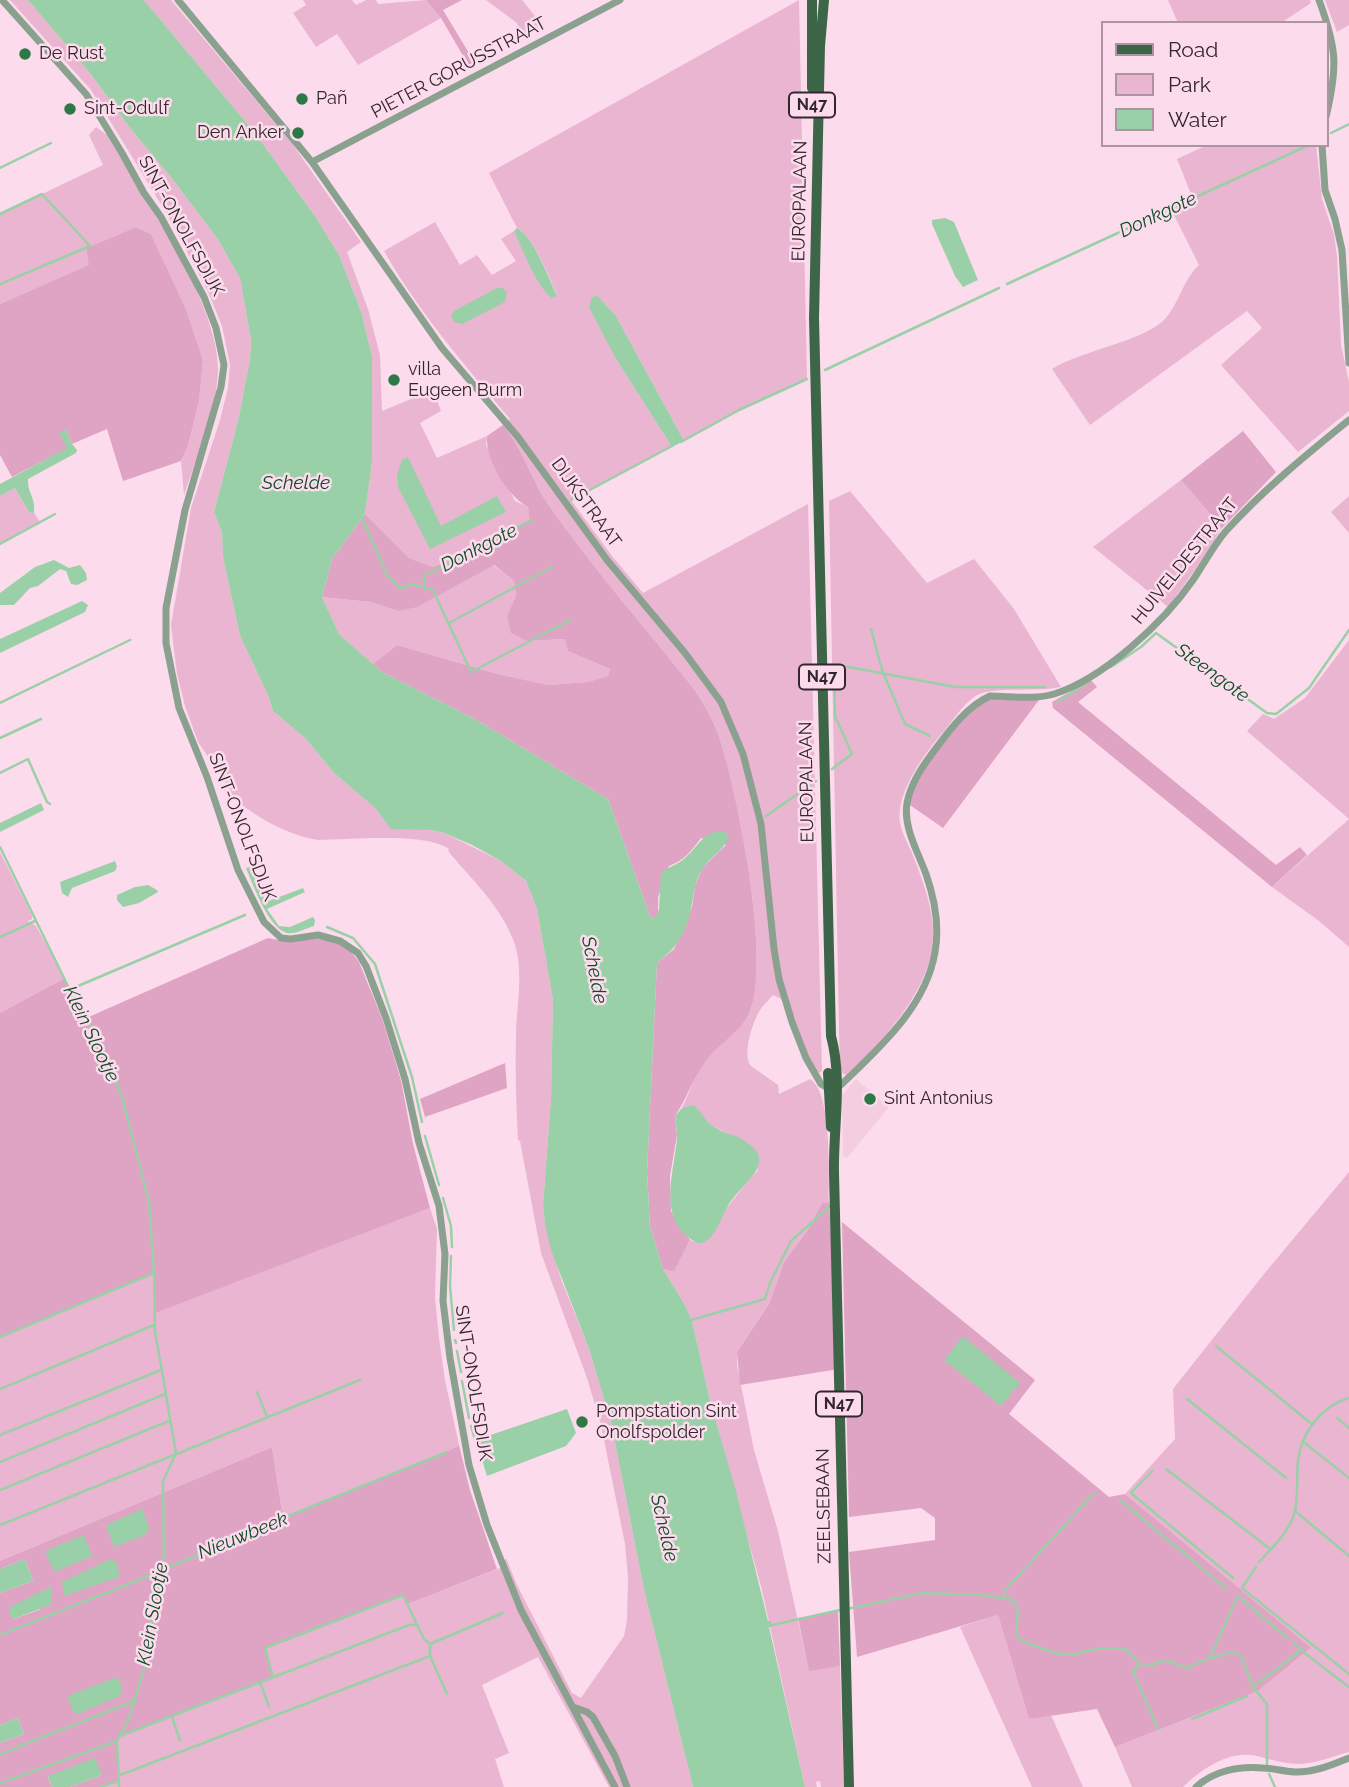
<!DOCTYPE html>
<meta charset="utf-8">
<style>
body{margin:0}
#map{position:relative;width:1349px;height:1787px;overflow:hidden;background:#fcdcec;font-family:Raleway,sans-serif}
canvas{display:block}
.legend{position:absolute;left:1101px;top:21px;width:228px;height:126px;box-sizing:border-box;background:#fcdcec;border:2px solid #ac94a0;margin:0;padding:9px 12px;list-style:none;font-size:21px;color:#33272d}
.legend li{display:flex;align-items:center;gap:14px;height:35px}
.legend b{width:35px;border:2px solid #ac94a0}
</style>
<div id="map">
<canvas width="1349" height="1787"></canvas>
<ul class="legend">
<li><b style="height:9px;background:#3c6647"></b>Road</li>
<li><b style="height:19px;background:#eab5d1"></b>Park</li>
<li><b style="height:19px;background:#9ad0a7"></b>Water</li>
</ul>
</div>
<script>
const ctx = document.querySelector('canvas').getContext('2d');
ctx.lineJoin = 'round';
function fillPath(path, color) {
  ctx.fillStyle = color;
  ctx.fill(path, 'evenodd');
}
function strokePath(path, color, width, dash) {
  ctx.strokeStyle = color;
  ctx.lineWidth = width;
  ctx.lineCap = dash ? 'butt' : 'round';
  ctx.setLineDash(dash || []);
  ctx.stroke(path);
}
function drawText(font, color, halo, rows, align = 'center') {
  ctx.font = font + ' Raleway,sans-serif';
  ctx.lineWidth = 5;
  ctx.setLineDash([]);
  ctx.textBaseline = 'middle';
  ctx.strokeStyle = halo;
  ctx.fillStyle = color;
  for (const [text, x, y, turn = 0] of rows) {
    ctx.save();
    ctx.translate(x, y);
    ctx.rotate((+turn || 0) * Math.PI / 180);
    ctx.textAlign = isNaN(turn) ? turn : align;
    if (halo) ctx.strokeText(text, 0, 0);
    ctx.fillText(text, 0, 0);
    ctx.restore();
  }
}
const built = new Path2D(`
 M856,1079L889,1107L847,1158L843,1156L842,1095Z`);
const green = new Path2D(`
 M10,0H28L90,73L130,128L170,176L217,238L240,278L251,340L250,359L238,421L214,512L222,532L223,557L240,636L268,695L273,711L307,740L333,772L375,808L385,821L444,833L501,861L526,881L537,909L553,1000L551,1098L543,1205L545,1224L561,1279L589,1349L611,1422L644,1590L693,1787H609L538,1657L482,1685L509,1753L495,1759L504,1787H101L119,1780L117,1741L120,1736L273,1677L265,1648L403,1595L408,1604L503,1567L506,1558L517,1585L572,1693L581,1698L624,1636L627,1620L628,1577L625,1544L601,1425L587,1378L541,1253L520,1141L518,1140C516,1105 515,1069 516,1033C517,1002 525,966 512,937C498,903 471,879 448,851L449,849C424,832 351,840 318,840C282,834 252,814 224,791L226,783L198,742L185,706L177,674L171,625L191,508L220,420L228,388L230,365L222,326L209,294L167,214L91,90Z
 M144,0H171L291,142L361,242L347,252L368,309L380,355L382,411L433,390L441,411L420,423L437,458L487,436L486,445L515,501L528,507L531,519L483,548L433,567L409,558L365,514L372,462V356L361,311L339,255L315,216L255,133Z
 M303,0H352L356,5L366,0H376L378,4L426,0L441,18L358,65L337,34L316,47L293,13L306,5Z
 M486,0H522L543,26L523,38L517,23Z
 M799,0L807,379L739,410L684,441L616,316L597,295L592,297L616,359L672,447L571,500L612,556L643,593L808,504L822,1071L819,1073L812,1068L785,1001L773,995C768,1001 762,1006 759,1012C752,1024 742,1055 751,1066L778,1085L779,1094L810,1079C833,1093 828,1176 829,1202L822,1203L809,1228L784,1262L769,1304L737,1352V1365L754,1450L778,1531L809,1670L840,1666L844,1787H821L820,1781L816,1782L817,1787H805L762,1590L711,1405L692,1321L685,1305L663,1269L674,1270L690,1240L700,1244C720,1219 736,1193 758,1170L750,1144L710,1125L692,1105L682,1108C689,1094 694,1077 703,1064C714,1047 736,1036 747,1018C775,972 736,783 717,731C711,716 703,702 694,689C645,627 593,569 548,504C531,479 523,449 503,425L510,419C465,365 419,313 384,251L435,222L460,265L477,255L492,275L516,261L501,239L514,231L547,294L557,296C550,278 534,237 517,228L489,173Z
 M1168,0H1310L1311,3L1281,23H1178Z
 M1325,0H1349V25L1337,32Z
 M96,127L107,135C142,192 220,305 218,371C216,413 197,456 184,495L181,461L188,446L199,401L203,360L186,309L151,234L136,227L86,248L90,265L0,304V214L103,165L89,135Z
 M1207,145H1316L1322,199L1334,235L1337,256L1341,345L1349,382V411L1298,452L1221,365L1262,328L1247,311L1090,425L1052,369C1083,350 1140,342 1163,321C1179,305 1182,281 1199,265L1171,209L1193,199L1177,159Z
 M1181,480L1222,528L1195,570L1168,607L1093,547Z
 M15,488L29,512L34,513L40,522L0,544V496Z
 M850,491L927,583L974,559L1014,609L1061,687C1037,692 1002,687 982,693C968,697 954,719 945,730C926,751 895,793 900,823C902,833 908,844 912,853C924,884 937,916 932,950C924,996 880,1045 846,1075L842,1073L840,1065L839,1029L829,501Z
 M1349,496V533L1331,512Z
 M493,565L514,581L516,596L507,615L527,641L565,639L568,651L610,669L608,676L588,682L548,685L494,673L397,645L373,664L339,634L322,597L371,602L398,611Z
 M1349,640V947L1319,921L1272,887L1349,819L1247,731L1263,714L1274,719L1305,698Z
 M0,852L32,915V919L28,921L36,926L65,978L0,1013Z
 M1349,1172V1752C1333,1756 1318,1763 1301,1764C1285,1764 1272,1760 1257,1756C1229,1750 1202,1769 1183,1787H1132L1115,1747L1258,1691L1310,1649L1125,1494L1175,1439L1173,1389L1264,1274Z
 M430,1208L437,1229L435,1297L439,1338L445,1380L459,1445L447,1452L283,1518L272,1447L0,1561V1337L154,1273L156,1312Z
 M998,1615L1029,1719L1051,1715L1083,1787H1032L960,1627Z`);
const forest = new Path2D(`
 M426,0H462L443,10L475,63L469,66L441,18Z
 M136,227L151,234L186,309L203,360L199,401L188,446L181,461L123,481L107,429L72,444L66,429L68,448L12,477L0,455V304L89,265L86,248Z
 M503,425C523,449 531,479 548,504C593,569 645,627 694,689C703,702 711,716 717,731C736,783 775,972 747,1018C736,1036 714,1047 703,1065C692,1081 686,1100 675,1116L677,1135L670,1176L671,1211L676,1221L690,1240L674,1271L663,1269L650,1226L647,1172L657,963L674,949L692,907L695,886L702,868L726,845L701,838C691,851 685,860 669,866L658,897V915L651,919L608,799L475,719L382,672L373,664L397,645L494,673L548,685L588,682L608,676L610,669L568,651L565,639L527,641L511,633L507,615L516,596L514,581L494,565L417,607L398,611L371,602L322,597L332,559L365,514L409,558L433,567L483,548L530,519L528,507C508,497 485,459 487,436Z
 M1243,431L1276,472L1222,528L1181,480Z
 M1091,680L1097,687L1078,702L1276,865L1300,847L1307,855L1272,887L1053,708L1052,702Z
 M990,696H1042L943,828L907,803L913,785L949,732Z
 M268,938C302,947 333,924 359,962L382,1018L401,1080L413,1144L430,1208L155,1313L154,1273L0,1337V1013L65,978L84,1019Z
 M505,1063L507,1088L425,1117L420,1099Z
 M829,1202L839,1369L740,1385L737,1352L769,1304L784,1262L809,1228L822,1203Z
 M842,1222L1035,1380L1009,1414L1109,1497L1125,1494L1311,1648L1258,1691L1115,1747L1097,1709L1029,1719L998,1615L857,1657L849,1552L935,1540V1518L921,1508L849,1517Z
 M459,1445L470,1490L497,1569L408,1604L403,1595L266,1648L273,1677L120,1736L117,1741L119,1780L101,1787H70L102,1775L48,1777L52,1787H0V1743L24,1734L18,1718L0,1725V1593L33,1581L25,1559L0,1569V1561L272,1447L283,1518L447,1452ZM51,1587L52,1599L39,1610L14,1619L10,1614Z
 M838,1611L840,1666L809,1671L798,1618Z`);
const water = new Path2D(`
 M28,0H144L255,133L315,216L339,255L361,311L372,356V462L365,514L332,559L322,597L339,634L382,672L475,719L608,799L651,919L657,915L659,909L661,873C669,866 678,865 685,858C698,847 705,828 725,832L729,837C723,852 708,858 701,871C694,883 694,895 691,908C686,934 677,947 657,963L647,1172L650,1226L663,1269L685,1305L692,1321L711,1405L736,1491L768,1621H771V1626L769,1627L805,1787H693L644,1590L611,1422L589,1349L551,1250L545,1224L543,1205L551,1098L553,1000L537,909L526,881L501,861L472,845L444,833L431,830L391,829L375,808L333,772L307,740L273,711L268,695L240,636L223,557L222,532L214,512L238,421L250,359L251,340L240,278L217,238L170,176L130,128L90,73Z
 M945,218L954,222L978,280L963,287L955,276L932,224V220Z
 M517,228C535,238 548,277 557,296L552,298C536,286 523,250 514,231Z
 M497,288H502L507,292L505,302L462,324L454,322L451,316L454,311Z
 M597,295L616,316L684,441L672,447L616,359L589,307L592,297Z
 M66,429L72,444L77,450L76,453L28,479C27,492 36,498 34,513L29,512L15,488L0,496V484L67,448L59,433Z
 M408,457L441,526L497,496L506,512L430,549L398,487L397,475L402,460Z
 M54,560L69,568L80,565L86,573L87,580L77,585L71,584L66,571L60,569L38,586L30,588L14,605H0V593L35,567Z
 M82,601L88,605L85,612L0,653V639Z
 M41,803L44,810L0,832V823Z
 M115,861L117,867L115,871L72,888L68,897L62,893L60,882Z
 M250,867L266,902L303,888L305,892L267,909L279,926L290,927L313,917L315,920L314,926C306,928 295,935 287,933C268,928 253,884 246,868Z
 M148,885L157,890L158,892L139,903L123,907L117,900V895L135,887Z
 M692,1105C701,1109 703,1118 710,1124C718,1131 731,1134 740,1138C783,1162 743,1180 728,1206C720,1219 715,1240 700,1244C655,1225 674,1174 677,1138C677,1131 676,1123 675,1116L682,1108Z
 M963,1336L1020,1383L1001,1406L944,1360Z
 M567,1409L576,1433L566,1446L487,1476L476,1440Z
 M143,1509L149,1530L143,1536L114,1547L106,1525Z
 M84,1535L92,1556L54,1572L45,1551Z
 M25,1559L33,1581L0,1593V1569Z
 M111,1559L118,1565L119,1577L64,1596L62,1582Z
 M52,1586V1599L50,1605L14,1619L10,1614V1607Z
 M117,1677L122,1686L120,1696L78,1714L73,1712L68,1698L70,1695Z
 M18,1718L24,1734L0,1743V1725Z
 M95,1758L102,1775L70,1787H52L48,1776Z`);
const stream = new Path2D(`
 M1331,133L1349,124
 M0,168L51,143
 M0,214L42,194L90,246L0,284
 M1007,284L1309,145
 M825,370L999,288
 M681,442L739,410L807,379
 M571,500L672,446
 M361,516L387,575L400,588L412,584L433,590L471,672L570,620
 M0,544L55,514
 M424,588V576L532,520
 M449,623L552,567
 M871,629L882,670L905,724L930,736
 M1111,667L1141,647L1156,633L1267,713L1276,714L1309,688L1349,630
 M1058,702L1088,682
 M0,703L130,640
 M0,738L41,719
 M832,769L852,754L835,716L834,667L838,665L955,687H1045
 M0,773L28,759L47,802L50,804
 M766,816L816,781
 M0,847L84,1019L92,1027L122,1097L149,1202L154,1273L155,1331L176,1453L163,1481L164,1568L157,1573L147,1659L130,1716L117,1741L119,1787
 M327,927L353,938L375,964L412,1077L422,1122
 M0,937L35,921
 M71,989L245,915
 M425,1136L439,1185
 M443,1198L451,1226L452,1247
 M451,1256L450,1286L454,1330
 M691,1320L765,1299L770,1283L791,1241L830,1206
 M0,1337L154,1273
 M455,1340L456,1343
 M1216,1346L1313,1425
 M457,1351L461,1372
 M462,1381L469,1418
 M0,1389L154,1325
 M257,1392L267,1417
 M1187,1399L1286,1478
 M1337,1418L1349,1428
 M471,1426L478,1449
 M0,1435L161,1370
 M1305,1443L1349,1478
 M0,1462L165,1394
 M1166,1469L1269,1548
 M1152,1471L1131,1493L1233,1578
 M0,1490L169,1421
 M1121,1501L1227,1589
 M1295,1511L1349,1556
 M0,1525L360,1380
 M1259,1562C1272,1548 1288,1533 1294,1515C1299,1498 1296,1478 1298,1461C1301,1432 1322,1406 1349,1398
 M1256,1567L1242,1588L1349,1674
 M162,1570L283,1518L447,1452
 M1004,1597L1005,1590L1095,1492
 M847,1609L922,1593L982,1595L1013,1600L1018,1610L1016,1636L1022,1641L1055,1653L1072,1655L1098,1648L1126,1649L1140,1664L1152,1665L1165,1660L1187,1668L1201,1661L1233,1652L1241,1656L1253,1687L1267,1704V1764
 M768,1626L840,1610
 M0,1635L156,1573
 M1302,1651L1349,1687
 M430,1656L447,1694
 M1210,1657L1238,1596L1287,1638
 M1140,1664L1133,1671L1158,1729
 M273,1677L265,1648L403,1595L424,1639L430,1644
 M260,1682L269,1707
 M1253,1687L1301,1650L1294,1643
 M172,1717L180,1740
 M1192,1719L1247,1696
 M120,1736L409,1625H418
 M0,1754L134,1701
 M1269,1774L1275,1787
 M120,1775L430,1656V1644L503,1613
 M0,1783L117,1741
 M101,1787L118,1781`);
const minor = new Path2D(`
 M2,0L86,94L122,153L144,193L161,217L204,297L216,328L224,365L221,387L185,510L166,608V643L179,708L207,777L238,870L264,922L281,938L291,939L318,935L340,941L358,953L366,966L386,1018L405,1079L419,1143L439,1206L445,1254L443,1301L450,1358L469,1465L487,1525L521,1610L615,1787
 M178,0L312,162L442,348L518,437L607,560L685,653L721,702L743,754L761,824L774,949L779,979L792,1022L806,1058L821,1084L828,1088
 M1319,0C1337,49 1338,66 1326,117
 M1322,145L1325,190L1335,219L1342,250L1349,363
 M312,162L620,0
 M836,1087L842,1084C879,1048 926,1007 935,952C940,925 935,900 926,874C918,852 903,827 907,803C911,782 924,764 937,747C951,728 968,706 990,696C1010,696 1034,700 1054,694C1103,679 1164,622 1193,580C1204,564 1213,546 1226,531C1263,490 1306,455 1349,420
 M573,1707L587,1712L593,1717L615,1756L627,1787
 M1196,1787C1214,1771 1239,1766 1263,1768C1274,1768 1285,1772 1296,1772C1315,1772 1332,1765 1349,1758`);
const primary = new Path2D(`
 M824,0L820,46L814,318L831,1036C843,1080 833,1128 834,1173L849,1787
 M812,88V0
 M828,1073L831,1127`);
const markers = [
 [25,54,7,"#2d7846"],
 [302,99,7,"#2d7846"],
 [70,109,7,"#2d7846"],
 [298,133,7,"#2d7846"],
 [394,380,7,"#2d7846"],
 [870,1099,7,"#2d7846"],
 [582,1422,7,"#2d7846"]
];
const shields = [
 [812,105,46],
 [822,677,46],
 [839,1404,46]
];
const shieldNames = [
 ["N47",812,105],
 ["N47",822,677],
 ["N47",839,1404]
];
const poiNames = [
 ["De Rust",39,54],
 ["Pañ",316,99],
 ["Sint-Odulf",84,109],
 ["Den Anker",284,133,"right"],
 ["villa",408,370],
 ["Eugeen Burm",408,391],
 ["Sint Antonius",884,1099],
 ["Pompstation Sint",596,1412],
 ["Onolfspolder",596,1433]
];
const streetNames = [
 ["PIETER GORUSSTRAAT",459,68,-28],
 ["EUROPALAAN",800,201,-89],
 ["SINT-ONOLFSDIJK",181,226,61],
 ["DIJKSTRAAT",586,503,54],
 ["HUIVELDESTRAAT",1185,561,-51],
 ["EUROPALAAN",807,782,-91],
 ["SINT-ONOLFSDIJK",242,827,69],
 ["SINT-ONOLFSDIJK",473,1383,81],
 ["ZEELSEBAAN",824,1506,-91]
];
const waterNames = [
 ["Donkgote",1158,215,-25],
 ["Schelde",296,483],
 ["Donkgote",479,548,-27],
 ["Steengote",1212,673,36],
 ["Schelde",594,970,79],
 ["Klein Slootje",91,1034,64],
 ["Schelde",664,1528,77],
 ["Nieuwbeek",243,1536,-22],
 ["Klein Slootje",153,1614,-80]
];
fillPath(built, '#f4cde1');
fillPath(green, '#eab5d1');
fillPath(forest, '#dfa3c4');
fillPath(water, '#9ad0a7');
strokePath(stream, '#9ad0a7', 2.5);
strokePath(minor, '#8aa18f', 7);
strokePath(primary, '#3c6647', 10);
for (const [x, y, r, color] of markers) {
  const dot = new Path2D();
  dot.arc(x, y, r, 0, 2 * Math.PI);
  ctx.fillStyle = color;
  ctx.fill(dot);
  strokePath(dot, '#fcdcec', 2.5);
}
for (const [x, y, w] of shields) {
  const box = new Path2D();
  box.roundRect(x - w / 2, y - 12.5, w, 25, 5);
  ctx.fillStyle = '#fcdcec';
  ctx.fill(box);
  strokePath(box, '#33272d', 2);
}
drawText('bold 16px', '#33272d', null, shieldNames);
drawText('18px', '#33272d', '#fcdcec', poiNames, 'left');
drawText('18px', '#33272d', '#fcdcec', streetNames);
drawText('italic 19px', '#0d4c26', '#fcdcec', waterNames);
</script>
